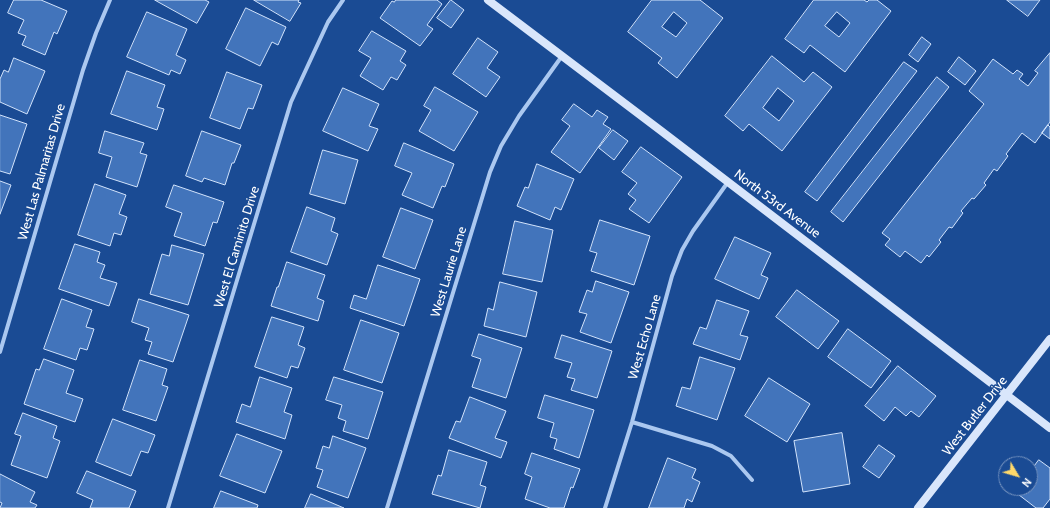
<!DOCTYPE html>
<style>
body{margin:0}
#map{position:relative;width:1050px;height:508px;overflow:hidden;background:#1a4b94;font-family:Cabin,sans-serif}
canvas{display:block}
.north{position:absolute;left:998px;top:456px;width:40px;height:40px;box-sizing:border-box;background:#1a4b94;border:1px solid #7693bf;border-radius:50%;rotate:128deg;font-size:11px;font-weight:700;line-height:16px;text-align:center;color:#fff}
.north::after{content:'';display:block;margin:auto;width:14px;height:18px;background:#ffd96a;clip-path:polygon(50% 0,100% 100%,50% 72%,0 100%)}
</style>
<div id="map">
<canvas width="1050" height="508"></canvas>
<div class="north">N</div>
</div>
<script>
const ctx = document.querySelector('canvas').getContext('2d');
ctx.lineJoin = 'round';
function fillPath(path, color) {
  ctx.fillStyle = color;
  ctx.fill(path, 'evenodd');
}
function strokePath(path, color, width, dash) {
  ctx.strokeStyle = color;
  ctx.lineWidth = width;
  ctx.lineCap = dash ? 'butt' : 'round';
  ctx.setLineDash(dash || []);
  ctx.stroke(path);
}
function drawText(font, color, halo, rows, align = 'center') {
  ctx.font = font + ' Cabin,sans-serif';
  ctx.lineWidth = 3;
  ctx.setLineDash([]);
  ctx.textBaseline = 'middle';
  ctx.strokeStyle = halo;
  ctx.fillStyle = color;
  for (const [text, x, y, turn = 0] of rows) {
    ctx.save();
    ctx.translate(x, y);
    ctx.rotate((+turn || 0) * Math.PI / 180);
    ctx.textAlign = isNaN(turn) ? turn : align;
    if (halo) ctx.strokeText(text, 0, 0);
    ctx.fillText(text, 0, 0);
    ctx.restore();
  }
}
const building = new Path2D(`
 M14,0H41L67,11L57,34L54,32L45,55L22,45L26,36L18,33L24,20L8,13Z
 M155,0H205L209,2L197,23Z
 M254,0H299L298,2L301,3L290,21Z
 M396,0H437L442,4L427,25L433,29L420,46L380,18L392,1L394,2Z
 M451,0L464,10L451,28L437,18Z
 M652,0H700L723,18L677,78L658,63L662,58L628,32ZM674,12L687,23L676,37L662,27Z
 M814,0H864L867,2L869,0H877L891,11L845,72L810,45L804,53L785,39ZM837,12L850,23L839,37L825,26Z
 M1007,0H1040L1028,16Z
 M246,8L286,27L278,45L272,42L260,66L226,49Z
 M147,12L187,29L176,55L186,60L180,74L171,70L169,75L127,57Z
 M372,31L406,51L400,61L406,65L397,80L391,77L383,90L360,76L371,58L359,51Z
 M922,37L931,44L918,62L909,55Z
 M478,38L498,52L487,68L500,77L486,97L453,74Z
 M1050,53V122L1035,143L1022,133L1006,154L1008,156L997,171L994,169L984,183L986,185L974,199L972,198L961,211L963,213L952,228L949,227L939,240L941,242L929,257L927,255L921,263L905,251L900,257L885,245L890,239L882,233L984,104L969,91L993,59L1013,74L1017,70L1023,74L1019,79L1028,86L1038,73L1035,71Z
 M772,56L804,82L813,72L832,87L782,151L749,124L743,131L725,116ZM778,88L794,101L779,121L763,108Z
 M959,57L976,71L965,85L948,72Z
 M14,58L45,71L27,114L0,102V79L4,70L8,72Z
 M904,62L917,71L817,201L805,192Z
 M127,71L165,85L157,107L164,109L157,130L111,114Z
 M227,72L262,85L253,109L248,108L240,129L210,118Z
 M937,77L949,87L843,222L831,212Z
 M435,87L478,112L454,151L419,131L431,110L424,106Z
 M343,88L379,104L369,126L378,129L368,151L323,131Z
 M574,104L592,117L597,110L608,117L603,124L611,129L580,173L551,152L570,126L562,120Z
 M0,115L27,124L10,174L0,171Z
 M1048,125L1050,127V139L1042,133Z
 M613,130L628,141L614,160L599,148Z
 M105,131L144,143L140,153L147,155L137,187L106,177L112,157L99,153Z
 M202,131L241,145L234,163H232L225,185L204,178L202,182L186,176Z
 M404,143L454,164L445,187L442,186L433,208L402,195L412,173L395,166Z
 M641,147L682,177L649,223L629,209L636,200L628,194L637,183L622,172Z
 M323,150L358,160L345,204L310,194Z
 M537,164L574,179L561,210L555,207L550,220L517,206L525,187L528,188Z
 M0,181L11,185L0,214Z
 M95,184L126,195L119,214L127,217L121,235L114,233L110,246L78,235Z
 M174,185L224,202L217,223L213,222L205,246L174,236L182,213L166,207Z
 M307,207L335,218L331,231L338,234L327,265L291,252Z
 M401,208L433,220L415,269L383,257Z
 M600,220L650,236L634,285L591,271L597,253L590,251Z
 M515,221L553,230L542,282L503,274Z
 M735,237L771,253L761,275L768,278L759,299L715,279Z
 M75,244L100,252L97,262L105,265L100,278L117,283L109,306L59,289Z
 M172,245L204,254L188,305L150,294L162,254L169,256Z
 M287,262L325,275L317,298L324,301L318,321L271,306L277,287H278Z
 M378,265L420,279L404,326L350,308L354,295L366,299Z
 M596,281L629,292L611,343L580,332L587,314L579,312L587,290L592,292Z
 M500,282L537,292L526,337L484,326L488,308L493,310Z
 M797,290L839,321L818,349L776,317Z
 M62,299L92,310L86,327L94,329L87,350L80,348L76,360L44,349Z
 M139,299L189,315L173,362L148,354L152,342L145,340L149,328L132,322Z
 M717,300L749,311L740,335L748,337L740,360L693,344L700,327L706,329Z
 M272,317L304,327L298,345L305,348L298,368L291,366L287,378L255,367Z
 M361,320L399,333L382,383L344,370Z
 M848,329L891,361L871,388L828,357Z
 M479,334L522,348L506,398L472,387L481,359L472,356Z
 M562,335L612,351L597,398L571,390L575,379L567,377L572,363L555,358Z
 M700,357L735,368L717,420L676,406L682,387L690,389Z
 M44,359L74,370L66,393L83,399L75,422L24,404L36,369L39,370Z
 M140,360L167,369L162,385L168,387L156,421L123,410Z
 M898,366L936,396L919,417L911,411L906,416L895,407L884,421L865,406Z
 M260,377L292,388L284,412L292,415L285,439L236,422L242,404L250,407Z
 M334,377L383,392L368,439L343,431L346,421L338,418L342,405L326,400Z
 M769,378L810,404L787,442L745,416Z
 M545,395L594,410L579,458L554,449L557,439L550,437L554,423L538,418Z
 M470,397L506,411L495,438L507,442L501,458L449,438L456,421L460,422Z
 M23,413L57,426L53,438L60,441L47,478L11,465L21,436L15,434Z
 M113,419L155,435L148,453L141,451L131,476L96,462Z
 M842,433L850,484L803,492L794,441Z
 M237,434L282,451L265,493L220,476Z
 M333,436L366,448L348,498L317,487L323,470L316,468L323,446L329,448Z
 M879,445L895,456L879,478L863,467Z
 M449,450L487,462L480,485L486,487L480,508L432,494L438,475L441,476Z
 M532,453L580,469L573,488L571,487L564,508H550L525,499L532,477L525,474Z
 M668,458L696,469L692,478L700,482L692,502L687,499L684,508H649Z
 M1039,460L1050,468V499L1043,508H1036L1010,488H1030V472Z
 M87,471L136,491L129,508H90L93,500L77,493Z
 M0,474L35,492L30,502L37,505L35,508H0L2,503L0,502Z
 M221,491L258,505L257,508H214Z
 M311,494L344,508H305Z`);
const street = new Path2D(`
 M0,352L83,70L96,33L110,0
 M632,422L712,446L731,456L752,480
 M168,508L291,102L328,22L343,0
 M387,508L490,172L501,146L519,116L562,56
 M605,508L632,422L672,276L682,250L693,231L728,182`);
const secondary = new Path2D(`
 M488,0L660,130L1050,428
 M918,508L1050,339`);
const streetNames = [
 ["West Las Palmaritas Drive",42,172,-74],
 ["North 53rd Avenue",777,204,37],
 ["West El Caminito Drive",237,247,-73],
 ["West Laurie Lane",449,272,-73],
 ["West Echo Lane",645,337,-74],
 ["West Butler Drive",975,416,-52]
];
fillPath(building, '#4274bb');
strokePath(building, '#d2e3fb', 1);
strokePath(street, '#abc8f0', 4);
strokePath(secondary, '#d9e6fb', 8);
drawText('13px', '#fff', '#1a4b94', streetNames);
</script>
